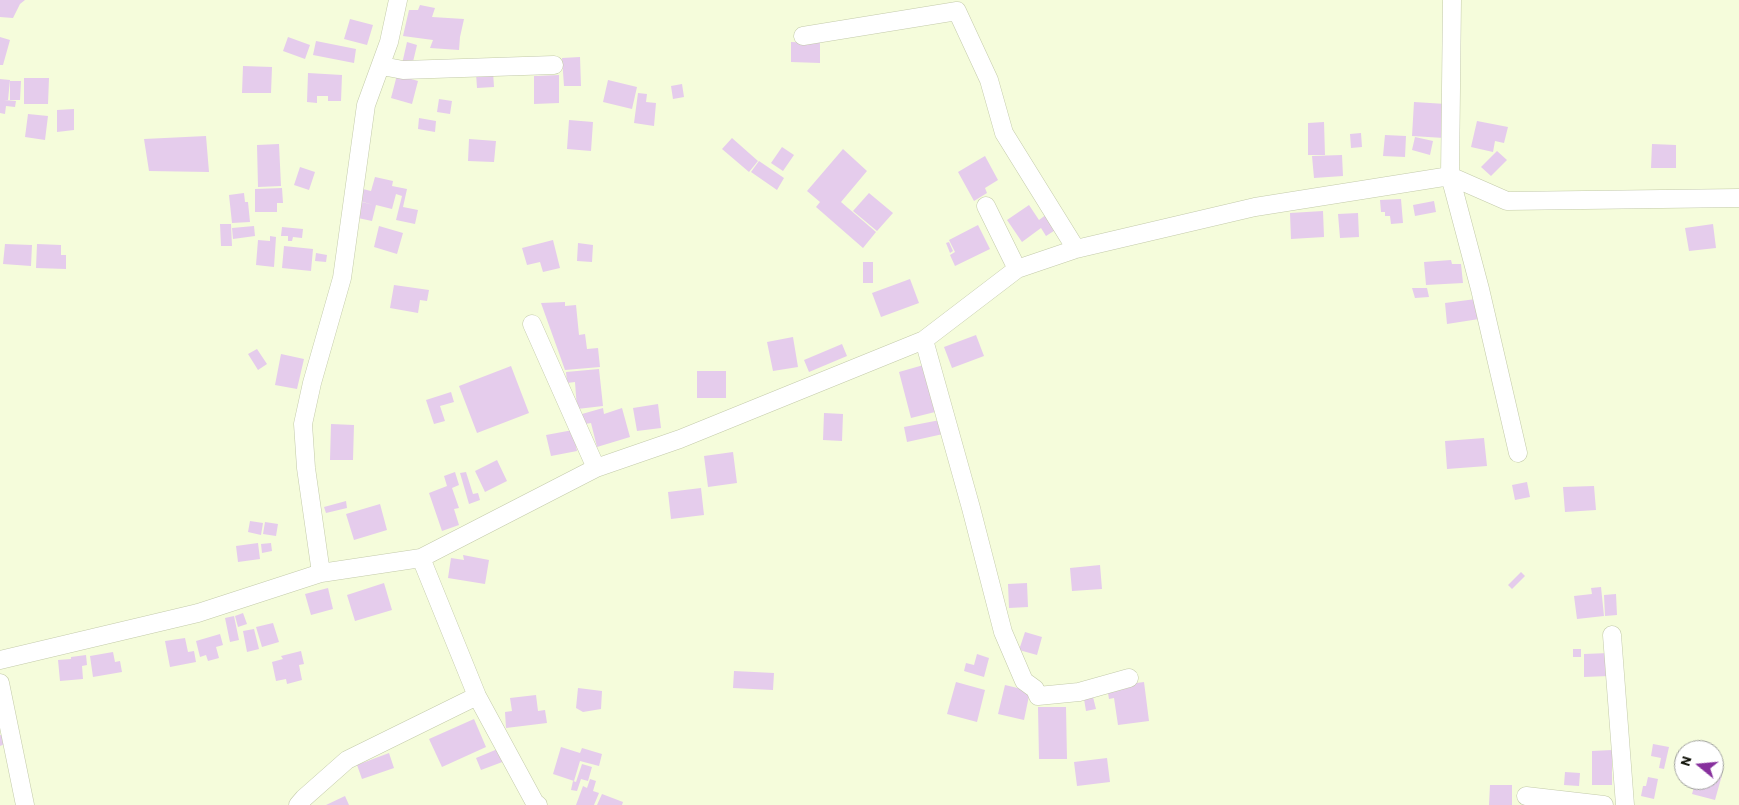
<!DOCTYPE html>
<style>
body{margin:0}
#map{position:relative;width:1739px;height:805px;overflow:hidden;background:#f5fcdb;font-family:Barlow,sans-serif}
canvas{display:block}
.north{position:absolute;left:1674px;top:740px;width:50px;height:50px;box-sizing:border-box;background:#fff;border:1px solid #9e9f9b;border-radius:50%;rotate:287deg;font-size:14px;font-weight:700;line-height:20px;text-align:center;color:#0d0f05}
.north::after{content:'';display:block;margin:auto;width:18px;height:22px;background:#87309d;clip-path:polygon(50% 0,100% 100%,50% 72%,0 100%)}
</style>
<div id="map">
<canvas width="1739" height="805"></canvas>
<div class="north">N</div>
</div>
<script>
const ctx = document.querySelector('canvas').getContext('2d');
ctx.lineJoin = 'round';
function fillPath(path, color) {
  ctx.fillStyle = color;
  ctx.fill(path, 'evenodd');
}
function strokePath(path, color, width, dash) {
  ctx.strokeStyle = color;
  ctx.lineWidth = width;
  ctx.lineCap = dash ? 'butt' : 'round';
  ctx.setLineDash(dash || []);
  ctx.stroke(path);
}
const building = new Path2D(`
 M0,0H25L20,4L13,18L0,17Z
 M420,5L435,8L432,17L464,19L460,37L459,50L430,48L433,40L403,36L409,10H418Z
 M350,19L373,25L367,45L344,39Z
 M0,37L10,40L3,65H0Z
 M288,37L310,45L305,59L283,51Z
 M316,41L356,49L354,63L313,55Z
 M407,42L417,45L412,66L402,64Z
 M791,42L820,43V63L791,62Z
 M580,57L581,86H564L562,58Z
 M243,66L272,67L271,93H242Z
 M493,72L494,87L477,88L476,73Z
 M308,73L342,75L341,101H328V96H317V103L307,102Z
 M397,75L418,81L412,104L391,98Z
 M559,75V103L534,104V76Z
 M24,78H49L48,104H24Z
 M0,79L10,80L8,100H4L16,101L15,107L6,106L5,114L0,113Z
 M608,80L637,87L632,109L603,102Z
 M10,81H21L20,100H10Z
 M682,84L684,97L673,99L671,86Z
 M638,93L647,94L646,102L656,103L654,126L634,123Z
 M439,99L452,101L450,114L437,112Z
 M1414,102L1446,104L1444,138L1412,136Z
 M74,109V130L57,132V110Z
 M28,114L48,116L45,140L25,137Z
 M419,118L436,121L435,132L418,129Z
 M569,120L593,122L591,151L567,149Z
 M1477,121L1508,127L1504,143L1495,141L1493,152L1471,147Z
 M1324,122L1325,155H1308V123Z
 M1361,133L1362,147L1351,148L1350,134Z
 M1385,135L1406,136L1405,157L1383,156Z
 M206,136L209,172L149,171L144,139Z
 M1415,137L1433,141L1430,155L1412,150Z
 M732,138L758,161L749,172L722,149Z
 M469,139L496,141L494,162L468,161Z
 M279,144L281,186L258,187L257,145Z
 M1652,144L1676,145V168H1651Z
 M782,147L794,155L783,171L771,163Z
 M843,149L867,171L841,202L876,232L863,248L816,207L820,202L807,191Z
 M1497,151L1507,160L1491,176L1481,167Z
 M1342,155L1343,176L1314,178L1312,156Z
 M985,156L998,180L985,188L987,193L974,201L958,172Z
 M759,161L784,178L777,190L751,172Z
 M300,167L315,172L309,190L294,185Z
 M375,177L393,181L392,186L407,189L403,207L418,210L415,224L396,220L402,196L396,194L392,209L376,205L372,221L358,218L362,202L373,205L360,201L363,189L371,191Z
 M282,188L283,203H277V212H255V189Z
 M244,193L245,202H248L250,222L232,223L229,195Z
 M869,193L893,213L877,231L853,211Z
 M1401,199L1403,223L1391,224L1390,216H1385V212H1381L1380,200Z
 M1434,201L1436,212L1415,216L1413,205Z
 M1029,205L1039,220L1047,214L1057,229L1046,236L1041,228L1022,242L1007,220Z
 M1323,211L1324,237L1291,239L1290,213Z
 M1358,213L1359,237L1340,238L1338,214Z
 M220,224H231L232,246H221Z
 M1713,224L1716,248L1689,251L1685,228Z
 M978,225L990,249L955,266L950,255L955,252L949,240Z
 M254,226L255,236L233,239L232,228Z
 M379,226L403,233L397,254L374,247Z
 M282,227L303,229L302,238L293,237L292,241H288V236H281Z
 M270,236L276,237L274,267L256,265L258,240L270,241Z
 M553,240L560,268L543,272L540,262L527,265L522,248Z
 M949,242L953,251L950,253L946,243Z
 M578,243L593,245L592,262L577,261Z
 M5,244L32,245L31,266L3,264Z
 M37,244L61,245V255H66V269L36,268Z
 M284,246L313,249L311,271L282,268Z
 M316,253L327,255L326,262L315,261Z
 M1451,260L1452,264H1461L1463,283L1426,285L1424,262Z
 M863,262H873V283H863Z
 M910,279L919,303L881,317L872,293Z
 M394,285L429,290L427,301L420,300L418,313L390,308Z
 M1412,288H1427L1429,297L1415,298Z
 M1476,299L1479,319L1447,324L1445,303Z
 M565,302V306L576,305L579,335L585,334L587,349L598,348L600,367L565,370L541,303Z
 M976,335L984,356L952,368L944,347Z
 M793,337L798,367L773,371L767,342Z
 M842,344L847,356L809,372L804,360Z
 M257,349L267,364L258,370L248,354Z
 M281,354L304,359L297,389L275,385Z
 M927,364L939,411L911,418L899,372Z
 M511,366L529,413L477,433L459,386Z
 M599,369L603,406L577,409L575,382L567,383L566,372Z
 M697,371H726V398H697Z
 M451,392L454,402L440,406L445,421L434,424L426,400Z
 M658,404L661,428L637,431L633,408Z
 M603,408L604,414L622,408L630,437L597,447L591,423L585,424L582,414Z
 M824,413L843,414L842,441L823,440Z
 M940,420L943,434L907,442L904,427Z
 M331,424L354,425L353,460H330Z
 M573,430L577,451L551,456L546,435Z
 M1484,438L1487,466L1447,469L1445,441Z
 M733,452L737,483L708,487L704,456Z
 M497,460L507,481L485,492L475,471Z
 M455,472L459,485L452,488L459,508L454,509L459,525L442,531L429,493L447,486L444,476Z
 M466,472L473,494L478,493L480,500L469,504L460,473Z
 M1527,482L1530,497L1515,500L1512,485Z
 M1594,486L1596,510L1565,512L1563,487Z
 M701,488L704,515L671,519L668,492Z
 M346,501L347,508L326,513L324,507Z
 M380,504L387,530L354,540L346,514Z
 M250,521L263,523L261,535L248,532Z
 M265,522L278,524L276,536L263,534Z
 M258,543L260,559L238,562L236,546Z
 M271,543L272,551L262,553L261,544Z
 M463,555L489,560L485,584L448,578L451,558L464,560Z
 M1100,565L1102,589L1072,591L1070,568Z
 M1521,572L1525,576L1512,589L1508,585Z
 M384,583L392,610L355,621L347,595Z
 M1027,583L1028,607L1009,608L1008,584Z
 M1601,587L1604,616L1577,619L1574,596L1592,594L1591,588Z
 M328,588L333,609L311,615L305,594Z
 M1616,594L1617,615L1605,616L1604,595Z
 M243,613L247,624L238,627L235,616Z
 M234,616L239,640L230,642L225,618Z
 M273,623L279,642L262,647L256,627Z
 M254,629L259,649L247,652L243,631Z
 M1025,632L1042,637L1037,655L1019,650Z
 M220,634L223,645L216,647L219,658L208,661L206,655L200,657L196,641Z
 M185,638L188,652L194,651L196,662L170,667L165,641Z
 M1573,649H1581V657H1573Z
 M301,651L304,664L299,665L302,680L287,684L286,679L276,681L272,662L283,659L281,656Z
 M113,652L115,662L120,661L122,672L93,677L90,656Z
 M1609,653V676L1584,677V654Z
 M977,654L989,658L984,677L964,671L966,663L974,665Z
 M86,655L87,665L82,666L83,679L60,681L58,660L71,659V657Z
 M734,671L774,673L773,690L733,688Z
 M956,682L985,690L977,722L947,714Z
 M1144,682L1149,721L1118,725L1114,698L1109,699L1107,687Z
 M1005,685L1030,691L1024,720L998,714Z
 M578,688L602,691L601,709L583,712L576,708Z
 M536,695L538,711L545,710L547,723L506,728L505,712L512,711L510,698Z
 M1093,697L1096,709L1086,711L1084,699Z
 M1038,707H1066L1067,759H1039Z
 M474,719L486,747L442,767L429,739Z
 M0,735H3L5,744L0,746Z
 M1653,744L1669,747L1664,769L1659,768L1661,758L1651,756Z
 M561,747L580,753L582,748L602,754L599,766L580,761L574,781L553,774Z
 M500,748L505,761L481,770L476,758Z
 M1612,750V785H1592V751Z
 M389,753L394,768L362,779L357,765Z
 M1107,758L1110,782L1077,786L1074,762Z
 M1714,760L1721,763L1718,771L1714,770Z
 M582,764L592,767L588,781L581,779L577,791L571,790L573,781L576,782Z
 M1565,772L1580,773L1579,786L1564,785Z
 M1714,773L1722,775L1715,800L1692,794L1696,780H1714Z
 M1648,777L1658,779L1654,799L1641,796L1643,786H1646Z
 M590,779L596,781L593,791L599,793L594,805H576L583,786L587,788Z
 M1490,785H1512V805H1489Z
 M602,794L623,802L622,805H597Z
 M345,796L349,805H326Z`);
const minor = new Path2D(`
 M1452,0L1450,176L1480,289L1518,453
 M803,36L957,11L989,80L1004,133L1076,249
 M382,66L403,70L554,65
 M986,206L1017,269
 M532,324L596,468
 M924,340L971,508L1003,632L1024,681L1035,689L1038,696L1079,692L1129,678
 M421,558L477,696L535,803L538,805
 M321,573L306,468L303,424L312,383L342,278L366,105L389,42L398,0
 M1612,635L1625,805
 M0,660L198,613L321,573L421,558L596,468L680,439L924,340L1017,269L1076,249L1255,207L1450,176L1507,201L1739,198
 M0,683L25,805
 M1526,796L1604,805
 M298,805L304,798L347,760L477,696`);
fillPath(building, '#e5ccec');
strokePath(minor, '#c3caaa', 19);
strokePath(minor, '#fff', 18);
</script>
